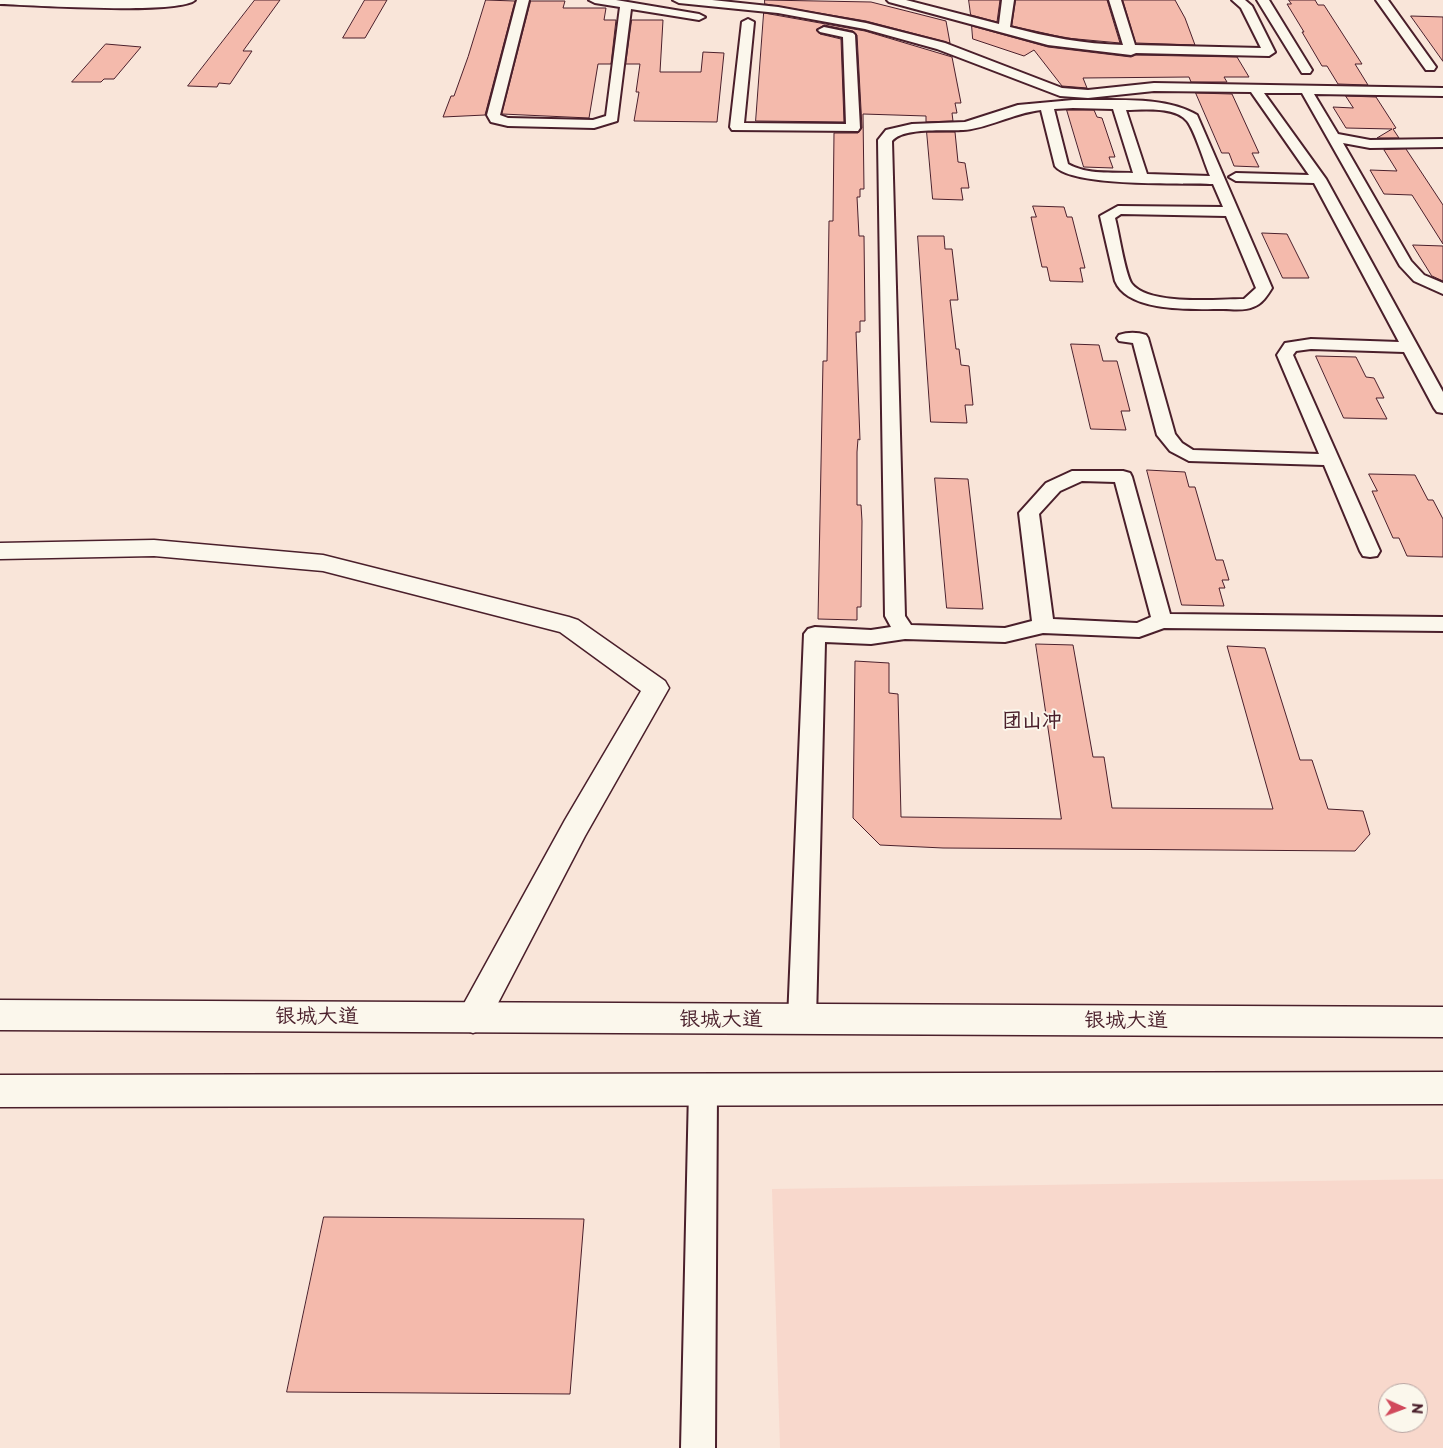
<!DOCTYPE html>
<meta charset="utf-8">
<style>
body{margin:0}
#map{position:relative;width:1443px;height:1448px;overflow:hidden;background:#f9e5d9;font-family:"Playpen Sans",sans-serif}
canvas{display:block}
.north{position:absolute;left:1378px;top:1383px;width:50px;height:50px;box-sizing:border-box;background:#fbf7ec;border:1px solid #b4a19f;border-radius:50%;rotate:92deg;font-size:14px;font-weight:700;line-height:20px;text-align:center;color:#4a1f2b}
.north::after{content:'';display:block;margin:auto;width:18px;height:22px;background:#d1495b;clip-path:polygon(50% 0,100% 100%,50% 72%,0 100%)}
</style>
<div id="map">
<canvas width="1443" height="1448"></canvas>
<div class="north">N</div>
</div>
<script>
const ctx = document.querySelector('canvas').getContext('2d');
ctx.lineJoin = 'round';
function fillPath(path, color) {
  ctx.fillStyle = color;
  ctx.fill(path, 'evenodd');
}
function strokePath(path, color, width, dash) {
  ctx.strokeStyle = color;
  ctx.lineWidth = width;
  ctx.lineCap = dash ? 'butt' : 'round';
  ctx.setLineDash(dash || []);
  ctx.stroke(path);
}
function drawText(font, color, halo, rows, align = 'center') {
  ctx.font = font + ' "Playpen Sans","LXGW WenKai TC",sans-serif';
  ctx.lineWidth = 4;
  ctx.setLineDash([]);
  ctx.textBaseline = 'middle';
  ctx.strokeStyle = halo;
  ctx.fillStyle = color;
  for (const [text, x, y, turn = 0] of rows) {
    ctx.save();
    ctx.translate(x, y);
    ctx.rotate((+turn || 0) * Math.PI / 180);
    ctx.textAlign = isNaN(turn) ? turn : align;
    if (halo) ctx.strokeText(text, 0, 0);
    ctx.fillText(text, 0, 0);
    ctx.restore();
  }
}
const built = new Path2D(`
 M1443,1179V1448H780L772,1189ZM1388,1393H1418V1423H1388Z`);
const building = new Path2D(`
 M255,0H280L243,51H252L230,84L219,83L217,87L188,86Z
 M365,0H387L365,38H343Z
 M486,0L515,1L485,115L443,117L451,96H454L468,57Z
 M765,0L871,2L946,21L950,43L866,21L765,4Z
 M969,0H1000L997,22L971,15Z
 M1016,0H1107L1120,43L1066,38L1012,26Z
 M1123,0H1175L1185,18L1195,45L1136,43Z
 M1289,0H1315L1318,5H1324L1362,64H1355L1368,85L1338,84L1327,66H1322L1302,32H1304L1287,4H1291Z
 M531,1H565L563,8H606L604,20H616L611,64H598L589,118L502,114Z
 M764,13L865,31L952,57L961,103H955L957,113H952L953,121L926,122V116L863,114L864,189H860V197H857L859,236H864L865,321H860V332H856L860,440L858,439L857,452V505H861L862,521L861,607H857V620L818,619L823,361H827L829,221H833L834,133H858L862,128L857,35L853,31L824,25L816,30L820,34L841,39L844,122L756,121Z
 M1411,16L1443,17V61Z
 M632,20H663L660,72H701L703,52L724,53L717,122L634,121L639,92H636L640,64H626Z
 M972,26L1048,47L1131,57L1136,55L1237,57L1249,77H1224L1227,82H1191L1189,77L1083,78L1087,88L1062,86L1034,50L1024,56L973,39Z
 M106,44L141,47L114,79H104L101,82H72Z
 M1196,93L1232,94L1259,153H1252L1259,167L1234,166L1229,153H1222Z
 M1346,96L1376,97L1396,128L1393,129L1399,138H1377L1392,129L1346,128L1333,107L1353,108Z
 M1067,110H1094L1097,117L1102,118L1115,157H1109L1113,168L1084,167Z
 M927,132H955L958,162L965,163L969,188H961L963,200L933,199Z
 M1406,149L1443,205V244L1412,195L1384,194L1370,170L1397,171L1384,150Z
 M1033,206L1064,207L1067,217H1072L1085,268H1080L1083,282L1050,281L1047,267H1042L1031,217H1036Z
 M1262,233L1287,234L1309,278H1283Z
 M918,236H944L945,249H952L958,300H950L956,349H959L961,365L969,366L973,405H965L967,423L931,422Z
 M1413,245L1443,246V281L1432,276Z
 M1071,344L1099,345L1103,361H1117L1130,411H1121L1126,430L1091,429Z
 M1316,356L1356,357L1366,377L1374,378L1384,398H1376L1387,419L1344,418Z
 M1147,470L1185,472L1189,487H1195L1216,560H1223L1229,580H1222L1225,588H1219L1224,606L1182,605Z
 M1369,474L1415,475L1428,500H1433L1443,519V557L1407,556L1399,538H1393L1372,491H1377Z
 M935,478L968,479L983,609L947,608Z
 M1036,644L1073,645L1093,757H1104L1112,808L1273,809L1227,646L1265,648L1300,760H1312L1328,809L1363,811L1370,834L1355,851L943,848L880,845L853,818L855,661L889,663V693L898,694L901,817L1061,819Z
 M324,1217L584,1219L570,1394L287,1392Z`);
const minor = new Path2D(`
 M0,0H195C180,15 29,5 0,4Z
 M517,0H529L500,115L508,118L593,120L606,116L620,7L595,3L589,0H616L699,14L705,17L699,20L631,9L617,121L594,128L508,126L491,122L487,115Z
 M673,0H712L778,7L866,23L945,43L1062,88L1088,90L1154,83L1443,88V96L1314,94L1338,134L1370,140L1443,139V147L1370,148L1343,143L1411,261L1424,275L1443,283V294L1414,281L1400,266L1302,93H1264L1326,179L1443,392V413L1437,412L1434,408L1404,352L1311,349L1296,351L1293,355L1380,551L1377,556L1370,557L1363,556L1360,551L1324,465L1189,461L1170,451L1157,435L1133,343L1119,341L1117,338L1119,335C1128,332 1137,332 1146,335L1148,338L1175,434L1182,443L1193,450L1319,454L1277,355L1285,343L1311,339L1399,342L1314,183L1236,181L1229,177L1236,173L1309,175L1251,92L1154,91L1088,98L1060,96L937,49L865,29L778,13L679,3Z
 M887,0H906L999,24L1002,0H1014L1010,27C1048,37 1084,44 1123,45L1109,0H1121L1135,45L1261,48L1241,8L1232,0H1245L1252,6L1275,52L1269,56L1136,53L1131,55L1048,45L889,2Z
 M1257,0H1269L1312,70L1310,73H1302Z
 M1376,0H1388L1436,67L1434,70H1426Z
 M748,19L754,22L744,123L846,124L843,37L820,32L818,30L824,27L853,33L855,35L860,128L858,131L732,130L730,127L742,22Z
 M1073,100C1110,101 1165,95 1197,115L1272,288C1267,296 1262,304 1253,307C1245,311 1232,309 1223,309C1194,309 1128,313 1115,281L1100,216L1118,206L1223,207L1213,184C1184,183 1071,187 1055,166L1041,110C1014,113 986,129 963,130C945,131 903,127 892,141L905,616L911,625L1005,628L1032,621L1019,513L1046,483L1072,471H1123L1130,473L1132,477L1170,614L1443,617V631L1164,628L1139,637L1043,633L1005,642L905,639L871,644L825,642L816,1020L812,1029L802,1032L792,1029L788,1020L804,634L808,629L815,627L871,630L891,627L885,616L878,140L886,130L912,124L965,122L1018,105ZM1073,108L1113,109L1133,173C1111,172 1088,175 1068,164L1054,109ZM1126,110C1142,110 1175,106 1187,121C1195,131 1204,162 1210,176L1147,174ZM1121,214L1226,216L1256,288L1244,299C1218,299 1150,306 1132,284C1125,275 1119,232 1115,218ZM1082,481L1115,482L1151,617L1137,623L1053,619L1039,514L1060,491Z
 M703,1077L713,1081L717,1090L715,1448H681L689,1090L693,1081Z`);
const tertiary = new Path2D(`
 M154,540L323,555L569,617L578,620L665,681L669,688L585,836L485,1028L473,1033L461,1028L456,1018L565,820L641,691L560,632L323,571L154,556L0,559V543Z`);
const primary = new Path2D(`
 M0,1000L1443,1007V1037L0,1030Z
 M1443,1072V1104L0,1107V1075Z`);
const quarterNames = [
 ["团山冲",1032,721]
];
const nearStreetnames = [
 ["银城大道",317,1017],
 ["银城大道",721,1020],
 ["银城大道",1126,1021]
];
fillPath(built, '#f8d8cc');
fillPath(building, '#f4baac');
strokePath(building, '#4a1f2b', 1);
strokePath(minor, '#4a1f2b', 4);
strokePath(tertiary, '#4a1f2b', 3);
strokePath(primary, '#4a1f2b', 3);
fillPath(minor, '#fbf7ec');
fillPath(tertiary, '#fbf7ec');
fillPath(primary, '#fbf7ec');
drawText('bold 20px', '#4a1f2b', '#fbf7ec', quarterNames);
drawText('21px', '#4a1f2b', '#fbf7ec', nearStreetnames);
</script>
